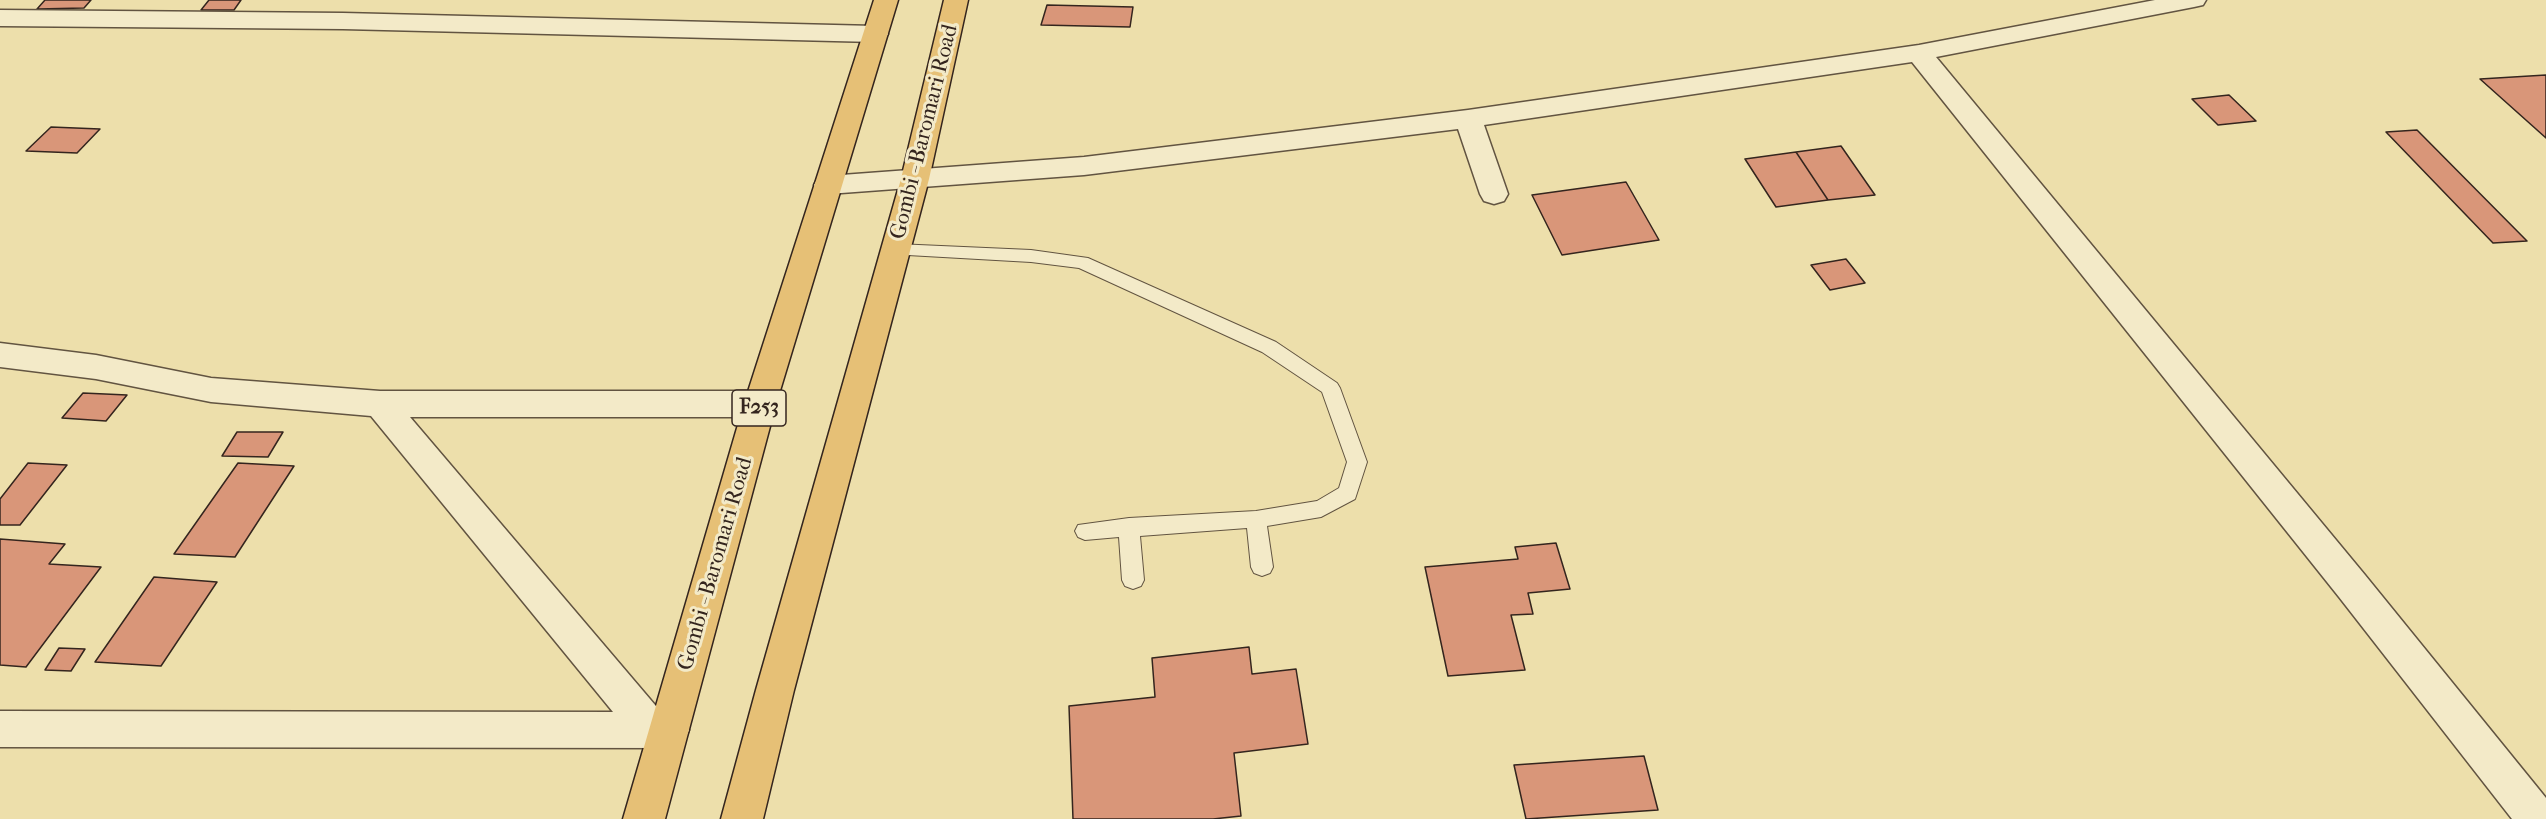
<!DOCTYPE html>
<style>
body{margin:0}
canvas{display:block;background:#eddfab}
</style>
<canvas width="2546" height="819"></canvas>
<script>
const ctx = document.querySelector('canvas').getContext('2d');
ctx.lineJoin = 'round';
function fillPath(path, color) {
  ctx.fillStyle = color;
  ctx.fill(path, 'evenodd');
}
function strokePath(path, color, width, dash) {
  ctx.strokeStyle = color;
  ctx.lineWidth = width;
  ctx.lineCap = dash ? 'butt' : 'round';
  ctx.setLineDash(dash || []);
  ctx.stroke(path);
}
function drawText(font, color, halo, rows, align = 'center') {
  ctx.font = font + ' "IM FELL French Canon",serif';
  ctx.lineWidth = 6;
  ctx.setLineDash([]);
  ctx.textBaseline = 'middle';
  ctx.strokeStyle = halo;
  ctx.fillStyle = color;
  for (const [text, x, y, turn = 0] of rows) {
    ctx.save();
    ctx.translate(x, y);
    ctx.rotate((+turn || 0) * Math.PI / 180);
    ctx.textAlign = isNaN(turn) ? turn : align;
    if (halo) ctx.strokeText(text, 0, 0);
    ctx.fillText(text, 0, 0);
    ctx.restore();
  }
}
const building = new Path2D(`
 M45,0H91L84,8L37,9Z
 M209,0H241L234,10H201Z
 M1047,5L1133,7L1130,27L1041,25Z
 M2546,75V138L2480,79Z
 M2229,95L2256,121L2218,125L2192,99Z
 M51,127L100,129L77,153L26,151Z
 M2417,130L2527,241L2493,243L2386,132Z
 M1841,146L1875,195L1828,200L1796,152Z
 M1796,152L1828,200L1776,207L1745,159Z
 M1626,182L1659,240L1562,255L1532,195Z
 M1846,259L1865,283L1830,290L1811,265Z
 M83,393L127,395L106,421L62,418Z
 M237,432H283L268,457L222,456Z
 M28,463L67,465L20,525H0V499Z
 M238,463L294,466L235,557L174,554Z
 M0,539L65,544L49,564L101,567L26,667L0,665Z
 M1556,543L1570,589L1528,593L1533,614L1511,615L1525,670L1448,676L1425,567L1518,559L1515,547Z
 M154,577L217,582L161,666L95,662Z
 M1249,647L1252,674L1296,669L1308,744L1234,753L1241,816L1213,819H1073L1069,706L1155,697L1152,658Z
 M59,648L85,649L71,671L45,670Z
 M1644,756L1658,810L1526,819L1514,765Z`);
const service = new Path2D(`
 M896,244L1031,250L1088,258L1276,342L1337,383L1340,388L1367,462L1355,499L1321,517L1267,526L1273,567L1270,573L1262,576L1254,573L1251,567L1247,528L1140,536L1144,580L1141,586L1133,589L1125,586L1122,580L1119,537L1085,540L1078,537L1075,531L1078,525L1129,518L1256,511L1317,501L1339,488L1347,462L1322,392L1262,352L1079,268L1031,262L890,254L887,250L890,246Z`);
const minor = new Path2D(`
 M2155,0H2206L2203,5L2194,7L1936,57L2365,575L2546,798V819H2512L2339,597L1912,62L1484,125L1508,194L1504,201L1494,204L1484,201L1480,194L1458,129L1084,175L828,194L818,192L814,185L818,178L828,176L1084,157L1468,110L1919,45Z
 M0,10L343,13L875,26L884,29L888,34L884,39L875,42L343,29L0,26Z
 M0,343L96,355L211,378L380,391H760L772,395L776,404L772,413L760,417H410L661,712L683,717L689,730L683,743L669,748L0,747V711L613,712L371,416L211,402L96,379L0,367Z`);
const primary = new Path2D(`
 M874,0H898L776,404L665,819H623L744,404Z
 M944,0H968L929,179L794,690L763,819H721L756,690L901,179Z`);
const shields = [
 [759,408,54]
];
const shieldNames = [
 ["F253",759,408]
];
const streetNames = [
 ["Gombi - Baromari Road",925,132,-76],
 ["Gombi - Baromari Road",716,564,-74]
];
fillPath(building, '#d99679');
strokePath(building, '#34251e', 1.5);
strokePath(service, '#625441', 2);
strokePath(minor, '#625441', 3);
strokePath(primary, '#34251e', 3);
fillPath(service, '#f3eac8');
fillPath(minor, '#f3eac8');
fillPath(primary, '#e6c076');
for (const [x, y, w] of shields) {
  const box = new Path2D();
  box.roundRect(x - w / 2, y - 18, w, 36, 4.5);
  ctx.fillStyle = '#f3eac8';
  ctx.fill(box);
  strokePath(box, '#34251e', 1.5);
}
drawText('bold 21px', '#34251e', null, shieldNames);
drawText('22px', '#34251e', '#f3eac8', streetNames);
</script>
